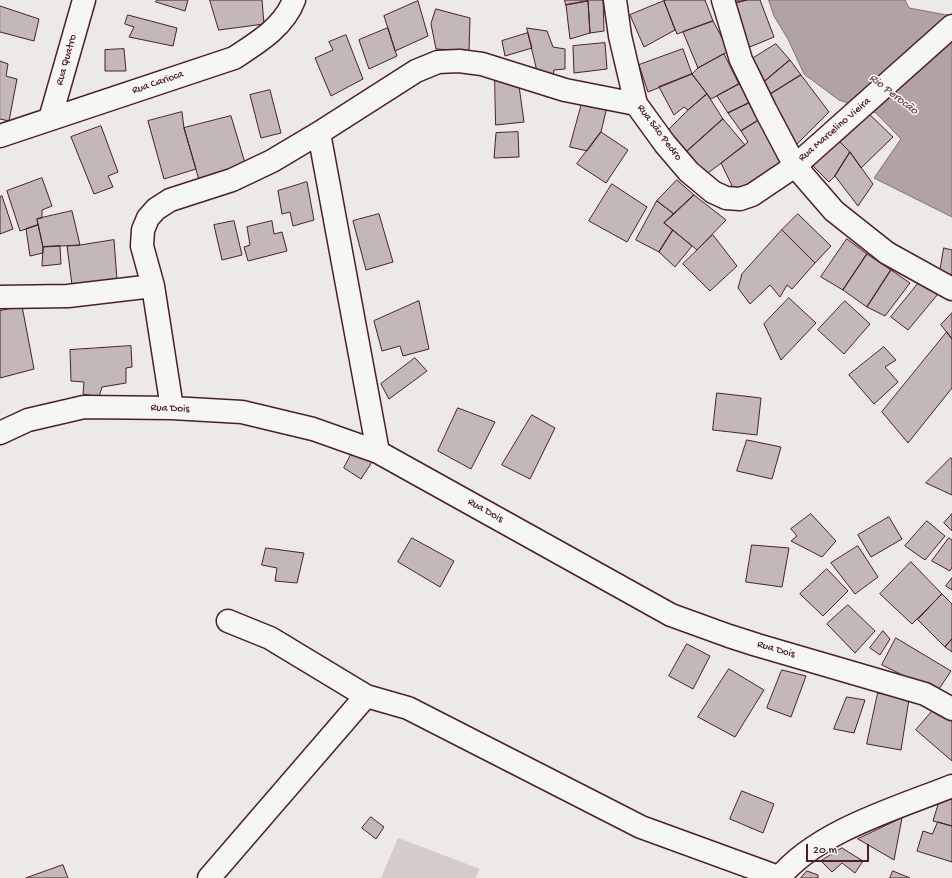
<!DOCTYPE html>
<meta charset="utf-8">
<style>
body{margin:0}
#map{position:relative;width:952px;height:878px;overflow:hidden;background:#ece9e6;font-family:"Gochi Hand",sans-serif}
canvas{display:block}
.scale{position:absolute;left:806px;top:844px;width:63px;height:18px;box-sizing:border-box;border:2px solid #4a1f2b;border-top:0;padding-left:5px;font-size:12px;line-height:14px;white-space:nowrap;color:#4a1f2b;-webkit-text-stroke:3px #f6f6f2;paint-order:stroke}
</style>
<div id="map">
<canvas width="952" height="878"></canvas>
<div class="scale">20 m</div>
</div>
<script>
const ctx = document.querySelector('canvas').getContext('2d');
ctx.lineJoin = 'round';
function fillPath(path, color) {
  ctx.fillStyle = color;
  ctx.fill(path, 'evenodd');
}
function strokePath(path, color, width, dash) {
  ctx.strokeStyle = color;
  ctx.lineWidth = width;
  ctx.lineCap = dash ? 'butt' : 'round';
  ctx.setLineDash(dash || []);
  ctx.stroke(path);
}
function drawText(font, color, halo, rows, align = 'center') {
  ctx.font = font + ' "Gochi Hand",sans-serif';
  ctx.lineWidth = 3;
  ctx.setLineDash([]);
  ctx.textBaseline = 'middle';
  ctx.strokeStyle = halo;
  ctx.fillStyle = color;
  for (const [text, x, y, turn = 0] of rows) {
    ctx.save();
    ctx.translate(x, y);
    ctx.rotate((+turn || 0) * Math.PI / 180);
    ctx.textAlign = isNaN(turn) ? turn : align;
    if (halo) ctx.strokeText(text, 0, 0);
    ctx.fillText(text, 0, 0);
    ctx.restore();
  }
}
const green = new Path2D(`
 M398,838L480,869L475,878H381Z`);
const water = new Path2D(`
 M769,0H905L909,8L952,16V217L874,178L901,139L876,113L839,100L804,74L788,39L774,16Z`);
const building = new Path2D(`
 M157,0H188L185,11L156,2Z
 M210,0H262L264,24L219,30Z
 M565,0H603L604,31L590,33L588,1L566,5Z
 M667,0H705L713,21L677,34L664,1Z
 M730,0H747L731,4Z
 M747,0H760L774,37L745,49L731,4Z
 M418,1L428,36L395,51L384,16Z
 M588,1L590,33L570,39L566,5Z
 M664,1L675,30L644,47L630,15Z
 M0,6L39,19L34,41L0,32Z
 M436,9L470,18L469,51L436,49L431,24Z
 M128,15L177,28L173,46L129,37L134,27L125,24Z
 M713,21L729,51L698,68L683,32Z
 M388,28L397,56L369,69L359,40Z
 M527,28L547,31L553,47L565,49V69L554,70L553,76L538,74Z
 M528,33L532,48L505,56L502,41Z
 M346,35L363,79L331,96L315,58L333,50L329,42Z
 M605,43L607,69L574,73L573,46Z
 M776,44L790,60L759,86L747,62Z
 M124,49L126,71H105V50Z
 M683,49L692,74L648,92L639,65Z
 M724,54L739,84L711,99L692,74L698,68Z
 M790,60L801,75L764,98L759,86Z
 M0,61L8,64L6,76L17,79L9,121L0,119Z
 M692,74L707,94L688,110L684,107L674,115L659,87Z
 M801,75L829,112L793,148L764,98Z
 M495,80L519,86L524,122L496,125Z
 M739,84L753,101L728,113L717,96Z
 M270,90L281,133L261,138L250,95Z
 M707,94L723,119L685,153L668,130L688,110Z
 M753,101L762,118L741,131L728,113Z
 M582,103L607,107L601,132L587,151L570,147Z
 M865,110L893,137L861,168L850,152L834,136Z
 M182,112L184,128L196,169L164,179L148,121Z
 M231,116L245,163L199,180L184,128Z
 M762,118L786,164L737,196L721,163L748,142L741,131Z
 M723,119L745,145L704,176L685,153Z
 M101,126L118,172L108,176L113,187L94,194L71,137Z
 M518,132L519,157L494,158L496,133Z
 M601,132L628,150L606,183L577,164Z
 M834,136L850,152L835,176L829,182L810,163Z
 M850,152L873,184L858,206L835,176Z
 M42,178L52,206L42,210V218L37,219L38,225L20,231L7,191Z
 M677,180L694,195L674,214L657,201Z
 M307,182L314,220L293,226L290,212L282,214L278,191Z
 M612,184L647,207L627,242L589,221Z
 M694,195L726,220L697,250L664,223Z
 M2,196L13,229L0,234V197Z
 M657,201L674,214L664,223L673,230L659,252L636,240Z
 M72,211L80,245L43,247L37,219Z
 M379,214L393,262L366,270L353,221Z
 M798,214L831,246L815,263L782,230Z
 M234,221L242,255L222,260L214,225Z
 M272,221L274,234L282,232L287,251L248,261L244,247L250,245L247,227Z
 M38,225L43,247V253L30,256L26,229Z
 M673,230L692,246L675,267L659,252Z
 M782,230L815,263L792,289L787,285L780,297L770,285L750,304L738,288L742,274Z
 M713,235L737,266L710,291L683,264Z
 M847,239L867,254L843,290L821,277Z
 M114,240L117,280L72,285L67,246L80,245Z
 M60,246L61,264L42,266L43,247Z
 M944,248L952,250V275L940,272Z
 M867,254L891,270L867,307L843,290Z
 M891,270L910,283L885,316L867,307Z
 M921,280L938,294L908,330L891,317Z
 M789,298L816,323L781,360L764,324Z
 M419,301L429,349L403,356L400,346L382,351L374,321Z
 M845,301L870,324L844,354L818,330Z
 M22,306L34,369L0,378V311Z
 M952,313V339L941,325Z
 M947,332L952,339V388L908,443L882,412Z
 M131,346L132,367L126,368V383L102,387L99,397L83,394L84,382L71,381L70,350Z
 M884,347L896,360L885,367L898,382L874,404L849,375Z
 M415,358L427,371L389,399L381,384Z
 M717,393L761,398L757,435L713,430Z
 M458,408L495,422L471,469L438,451Z
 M532,415L555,428L530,479L502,465Z
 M747,440L781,447L772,479L737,471Z
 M352,453L372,462L361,479L344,468Z
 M951,458L952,459V495L926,483Z
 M811,514L836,541L822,557L791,541L797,536L791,529Z
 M952,514V531L944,523Z
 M889,517L902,539L871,557L858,535Z
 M927,521L945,536L925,560L905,546Z
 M412,538L454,561L440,587L398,562Z
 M949,538L952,540V567L950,571L932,561Z
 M752,545L789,548L782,587L746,582Z
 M858,546L878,577L855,594L831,563Z
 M266,548L304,553L297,583L275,581L277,568L262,565Z
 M911,562L942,594L912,624L880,594Z
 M827,569L848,591L823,616L800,594Z
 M952,578V590L946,586Z
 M942,594L952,604V639L945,647L918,620Z
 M848,605L875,631L855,653L827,624Z
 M883,631L890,639L880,655L870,648Z
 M896,638L951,671L937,692L882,665Z
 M952,639V652L945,647Z
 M687,644L710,656L693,689L669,676Z
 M729,669L764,690L735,737L698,717Z
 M782,670L806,676L791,717L767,708Z
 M878,693L909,699L901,750L867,744Z
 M847,697L865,700L854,733L834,729Z
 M936,707L952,720V761L916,730Z
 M742,791L774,804L763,833L730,819Z
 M952,795V826L933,821L940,798Z
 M371,817L384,827L376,839L362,828Z
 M902,818L894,860L858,839Z
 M938,822L952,826V862L917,851L923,831L932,834Z
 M842,848L863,861L855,873L842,863L832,872L821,861Z
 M63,865L68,878H26Z
 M807,871L818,875V878H801Z
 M893,871L910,878H890Z`);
const minor = new Path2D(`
 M615,0L620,36L636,104L665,144L689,172L713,192L726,198L740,199L752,195L795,166L952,26
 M723,0L741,60L766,111L795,166L834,211L887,253L952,289
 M50,119L84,0
 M319,133L378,452
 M0,136L234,58C257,43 284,27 294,0
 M0,297L68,296L153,286
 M172,408L153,286L142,246L143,230L148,218L156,209L170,200L232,180L272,161L319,133L416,71L438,62L459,61L482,64L565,90L636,104
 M0,433L28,420L84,407L172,408L242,412L313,429L378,452L671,615L729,636L757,645L925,694L952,709
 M228,621L270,638L366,696L408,708L641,827L781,878
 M209,878L366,696
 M779,878C817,831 897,808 952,786`);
const streetNames = [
 ["Rua Quatro",67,60,-74],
 ["Rua Carioca",158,83,-19],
 ["Rua Marcelino Vieira",835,130,-41],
 ["Rua São Pedro",659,133,53],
 ["Rua Dois",170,409,2],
 ["Rua Dois",485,511,29],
 ["Rua Dois",776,650,16]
];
const waterNames = [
 ["Rio Perocão",893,95,38]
];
fillPath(green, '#d4cbca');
fillPath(water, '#b1a2a3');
strokePath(water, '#886e73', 1);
fillPath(building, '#c4b7b7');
strokePath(building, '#4a1f2b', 1);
strokePath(minor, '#4a1f2b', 25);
strokePath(minor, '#f6f6f2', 22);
drawText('11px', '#4a1f2b', '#f6f6f2', streetNames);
drawText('italic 12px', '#6e4d55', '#f6f6f2', waterNames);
</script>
